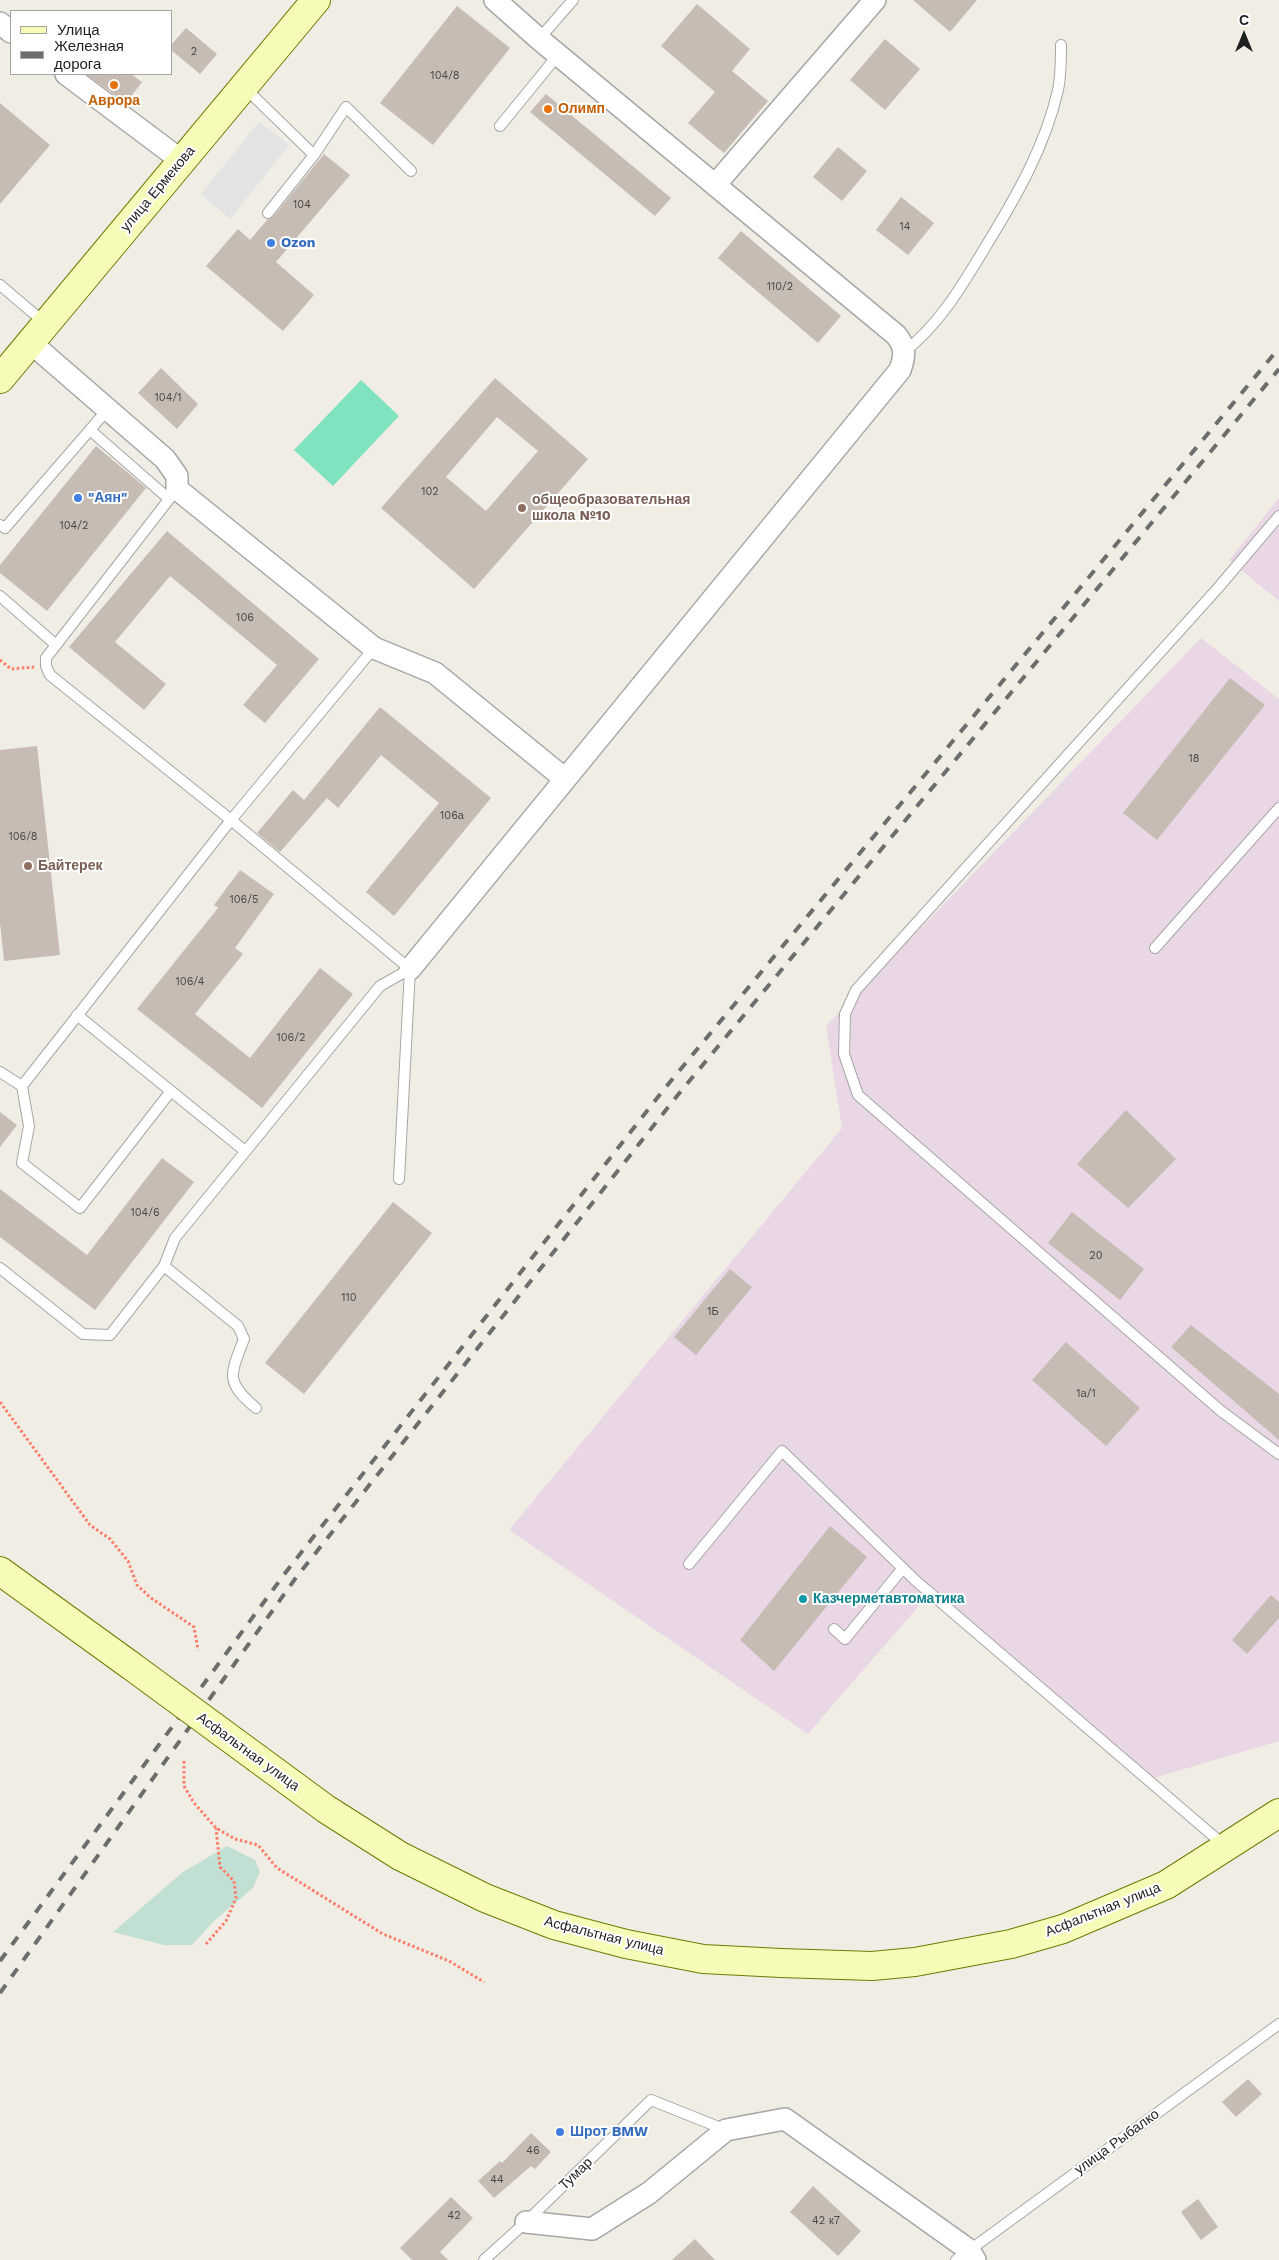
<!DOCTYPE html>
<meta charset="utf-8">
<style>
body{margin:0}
#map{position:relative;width:1279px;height:2260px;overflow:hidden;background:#f0ede5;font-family:"Work Sans",sans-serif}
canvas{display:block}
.legend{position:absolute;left:10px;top:10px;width:162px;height:65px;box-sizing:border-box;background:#fff;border:1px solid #a5a5a5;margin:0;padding:6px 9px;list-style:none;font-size:15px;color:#1f1f1f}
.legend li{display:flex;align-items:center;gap:10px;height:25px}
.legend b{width:25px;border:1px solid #a5a5a5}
.north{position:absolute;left:1219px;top:10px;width:50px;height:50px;-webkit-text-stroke:4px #fff;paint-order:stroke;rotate:0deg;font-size:14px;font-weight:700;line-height:20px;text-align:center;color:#1f1f1f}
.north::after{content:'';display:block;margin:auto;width:18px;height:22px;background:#1f1f1f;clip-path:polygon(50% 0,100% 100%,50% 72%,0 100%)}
</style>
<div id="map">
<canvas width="1279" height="2260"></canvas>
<ul class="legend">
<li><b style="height:6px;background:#f6fcb8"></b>Улица</li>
<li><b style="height:6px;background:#6d6d6d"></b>Железная дорога</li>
</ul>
<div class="north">С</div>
</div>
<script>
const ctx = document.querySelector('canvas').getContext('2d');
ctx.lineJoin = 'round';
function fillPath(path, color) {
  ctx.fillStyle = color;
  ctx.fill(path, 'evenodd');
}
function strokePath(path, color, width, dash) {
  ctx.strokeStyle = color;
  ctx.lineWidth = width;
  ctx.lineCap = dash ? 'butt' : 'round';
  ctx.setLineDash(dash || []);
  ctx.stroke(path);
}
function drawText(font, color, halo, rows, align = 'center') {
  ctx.font = font + ' "Work Sans",sans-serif';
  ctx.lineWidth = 4;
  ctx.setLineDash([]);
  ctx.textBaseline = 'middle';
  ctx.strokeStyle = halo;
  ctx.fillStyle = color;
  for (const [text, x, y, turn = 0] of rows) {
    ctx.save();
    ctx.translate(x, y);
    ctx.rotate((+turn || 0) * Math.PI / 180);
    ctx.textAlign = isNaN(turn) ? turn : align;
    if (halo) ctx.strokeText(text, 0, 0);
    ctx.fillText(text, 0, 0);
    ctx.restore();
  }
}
const industrial = new Path2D(`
 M1279,498V601L1229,560Z
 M1201,638L1279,699V1741L1147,1780L929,1594L808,1734L509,1530L842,1128L826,1026Z`);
const wetland = new Path2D(`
 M227,1846L255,1860L260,1872L253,1888L215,1920L192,1945H164L113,1932L183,1872Z`);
const pitch = new Path2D(`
 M361,380L399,416L333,486L294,450Z`);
const parking = new Path2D(`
 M259,122L289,145L230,219L201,194Z`);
const building = new Path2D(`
 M913,0H977L950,32Z
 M697,4L750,49L732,71L768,101L724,153L688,123L715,92L661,46Z
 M457,6L510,48L433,145L380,103Z
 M186,28L217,54L200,74L171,50V45Z
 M885,39L920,69L885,110L850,80Z
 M86,74H131L142,82L126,103Z
 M546,94L671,198L655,216L530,112Z
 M0,103L50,145L0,204Z
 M838,147L867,171L842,201L813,177Z
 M324,154L350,175L276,262L314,295L283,331L206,266L238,229L250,240L267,220L273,217Z
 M901,197L934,223L908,255L876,230Z
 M741,231L841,316L818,343L718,258Z
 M161,368L198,404L177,429L138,393Z
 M495,378L588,459L474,589L381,508ZM497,417L538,451L486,511L446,477Z
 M96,446L146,488L47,611L0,573V565Z
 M167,531L319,659L265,723L243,705L277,665L170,576L115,642L166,684L144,710L69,647Z
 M1230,678L1265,705L1157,840L1123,813Z
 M380,707L491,798L394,916L366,892L439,803L381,755L338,808L327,798L280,852L257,833L293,790L304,800Z
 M37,746L60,955L4,961L0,923V750Z
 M240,870L274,894L235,948L243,954L195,1014L250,1058L320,968L353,994L262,1108L137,1009L218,908L214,905Z
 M1126,1110L1176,1159L1128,1208L1077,1164Z
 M0,1112L17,1125L0,1147Z
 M162,1158L194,1182L95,1310L0,1237V1189L87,1255Z
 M393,1202L432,1233L304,1394L265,1363Z
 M1072,1212L1144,1269L1120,1300L1048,1243Z
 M730,1269L752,1287L696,1355L674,1337Z
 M1191,1325L1279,1394V1440L1171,1347Z
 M1066,1342L1140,1408L1106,1446L1032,1380Z
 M830,1526L867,1557L774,1671L740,1640Z
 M1271,1595L1279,1602V1618L1247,1654L1232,1640Z
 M1248,2079L1262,2094L1236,2117L1222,2102Z
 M531,2133L551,2152L535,2169L531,2166L494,2198L478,2181L500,2161L502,2163Z
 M813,2186L861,2231L838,2256L790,2212Z
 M451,2197L473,2218L440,2252L448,2260H412L400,2248Z
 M1198,2199L1218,2227L1201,2240L1181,2212Z
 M695,2239L715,2260H672Z`);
const path = new Path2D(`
 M0,660L11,669L34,667
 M0,1402L90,1525L110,1539L128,1561L137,1585L151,1598L194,1627L198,1650
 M184,1761V1786L194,1803L216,1828L235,1839L258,1845L277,1868L383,1934L449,1961L484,1982
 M206,1944L226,1921L236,1898L234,1881L220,1867L216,1828`);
const lane = new Path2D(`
 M539,39L573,0
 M244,87L314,155L268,213
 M500,126L558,55
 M314,155L346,107L411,171
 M0,285L45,323
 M905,351C940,324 963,284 986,246C1016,197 1045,147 1058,90C1061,76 1061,60 1061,45
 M90,430L169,499
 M177,489L46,658V666L50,675L231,820L410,969
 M1279,516L1218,588L856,990L845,1014L844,1054L858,1095L1221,1411L1279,1454
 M0,525L5,528L108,409
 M0,596L56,645
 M1155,948L1279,808
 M77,1015L245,1151
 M0,1072L22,1086L231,820L374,648
 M22,1086L29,1126L22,1163L80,1208L171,1091
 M399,1179L410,969
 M164,1266L238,1326L244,1339C230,1375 225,1382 256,1408
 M0,1268L83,1334L110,1335L164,1266L175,1238L380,986L410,969
 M689,1564L782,1451L916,1581L1225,1846
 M834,1629L845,1639L903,1568
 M484,2260L526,2222L651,2100L726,2130
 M956,2260L1279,2024`);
const street = new Path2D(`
 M0,23L11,32
 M66,74L182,161
 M715,185L875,0
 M30,342L165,459L177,476V489L374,648L435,673L565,779
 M410,969L900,370C905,356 906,347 896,335L539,39L495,0
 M526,2222L592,2229L649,2193L726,2130L785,2119L969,2250L975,2260`);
const secondary = new Path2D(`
 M0,379L316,0
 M0,1571L130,1665
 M258,1759L326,1809L400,1856L485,1898L554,1925L626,1944L703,1959L781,1963L872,1966L915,1962L1011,1944L1063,1929L1166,1885L1279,1813`);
const rail = new Path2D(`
 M0,1961L286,1572L665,1088L1279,348
 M0,1993L295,1579L677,1096L1279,369`);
const secondaryBridge = new Path2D(`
 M130,1665L258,1759`);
const markers = [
 [114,85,5,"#e8710a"],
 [548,109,5,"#e8710a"],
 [271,243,5,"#3f7fe0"],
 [78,498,5,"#3f7fe0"],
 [522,508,5,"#8d6e63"],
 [28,866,5,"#8d6e63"],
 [803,1599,5,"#0f9aa8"],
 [560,2132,5,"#3f7fe0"]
];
const numberNames = [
 ["2",194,52],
 ["104/8",445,76],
 ["104",302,205],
 ["14",905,227],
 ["110/2",780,287],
 ["104/1",168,398],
 ["102",430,492],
 ["104/2",74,526],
 ["106",245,618],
 ["18",1194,759],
 ["106а",452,816],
 ["106/8",23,837],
 ["106/5",244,900],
 ["106/4",190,982],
 ["106/2",291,1038],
 ["104/6",145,1213],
 ["20",1096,1256],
 ["110",349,1298],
 ["1Б",713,1312],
 ["1а/1",1086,1394],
 ["46",533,2151],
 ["44",497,2180],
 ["42",454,2216],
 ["42 к7",826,2221]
];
const foodNames = [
 ["Аврора",114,101],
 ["Олимп",558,109,"left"]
];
const streetNames = [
 ["улица Ермекова",158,189,-50],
 ["Асфальтная улица",248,1752,36],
 ["Асфальтная улица",1103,1910,-22],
 ["Асфальтная улица",604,1936,14],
 ["улица Рыбалко",1117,2142,-36],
 ["Тумар",576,2174,-44]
];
const shopNames = [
 ["Ozon",281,243],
 ["\"Аян\"",88,498],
 ["Шрот BMW",570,2132]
];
const educationNames = [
 ["общеобразовательная",532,500],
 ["школа №10",532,516],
 ["Байтерек",38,866]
];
const cultureNames = [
 ["Казчерметавтоматика",813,1599]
];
fillPath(industrial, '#ead7e6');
fillPath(wetland, '#c1dfd3');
fillPath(pitch, '#80e3c0');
fillPath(parking, '#e3e3e3');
fillPath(building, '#c6bcb4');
strokePath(lane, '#a6a6a6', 12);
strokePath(street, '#a6a6a6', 24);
strokePath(secondary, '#6b7d00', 30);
strokePath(path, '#ff7c68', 3, [2.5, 2.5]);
strokePath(lane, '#fff', 10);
strokePath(street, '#fff', 21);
strokePath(secondary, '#f6fcb8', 28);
strokePath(rail, '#6d6d6d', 4, [10, 10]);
strokePath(secondaryBridge, '#6b7d00', 30, []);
strokePath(secondaryBridge, '#f6fcb8', 28);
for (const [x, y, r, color] of markers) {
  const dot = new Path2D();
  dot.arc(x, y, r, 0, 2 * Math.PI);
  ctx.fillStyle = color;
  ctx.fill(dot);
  strokePath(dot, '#fff', 2);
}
drawText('11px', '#494644', null, numberNames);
drawText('bold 14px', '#c56008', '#fff', foodNames);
drawText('14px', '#1f1f1f', '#fff', streetNames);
drawText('bold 14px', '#366cbe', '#fff', shopNames, 'left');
drawText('bold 14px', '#785e54', '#fff', educationNames, 'left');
drawText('bold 14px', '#0d838f', '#fff', cultureNames, 'left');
</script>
